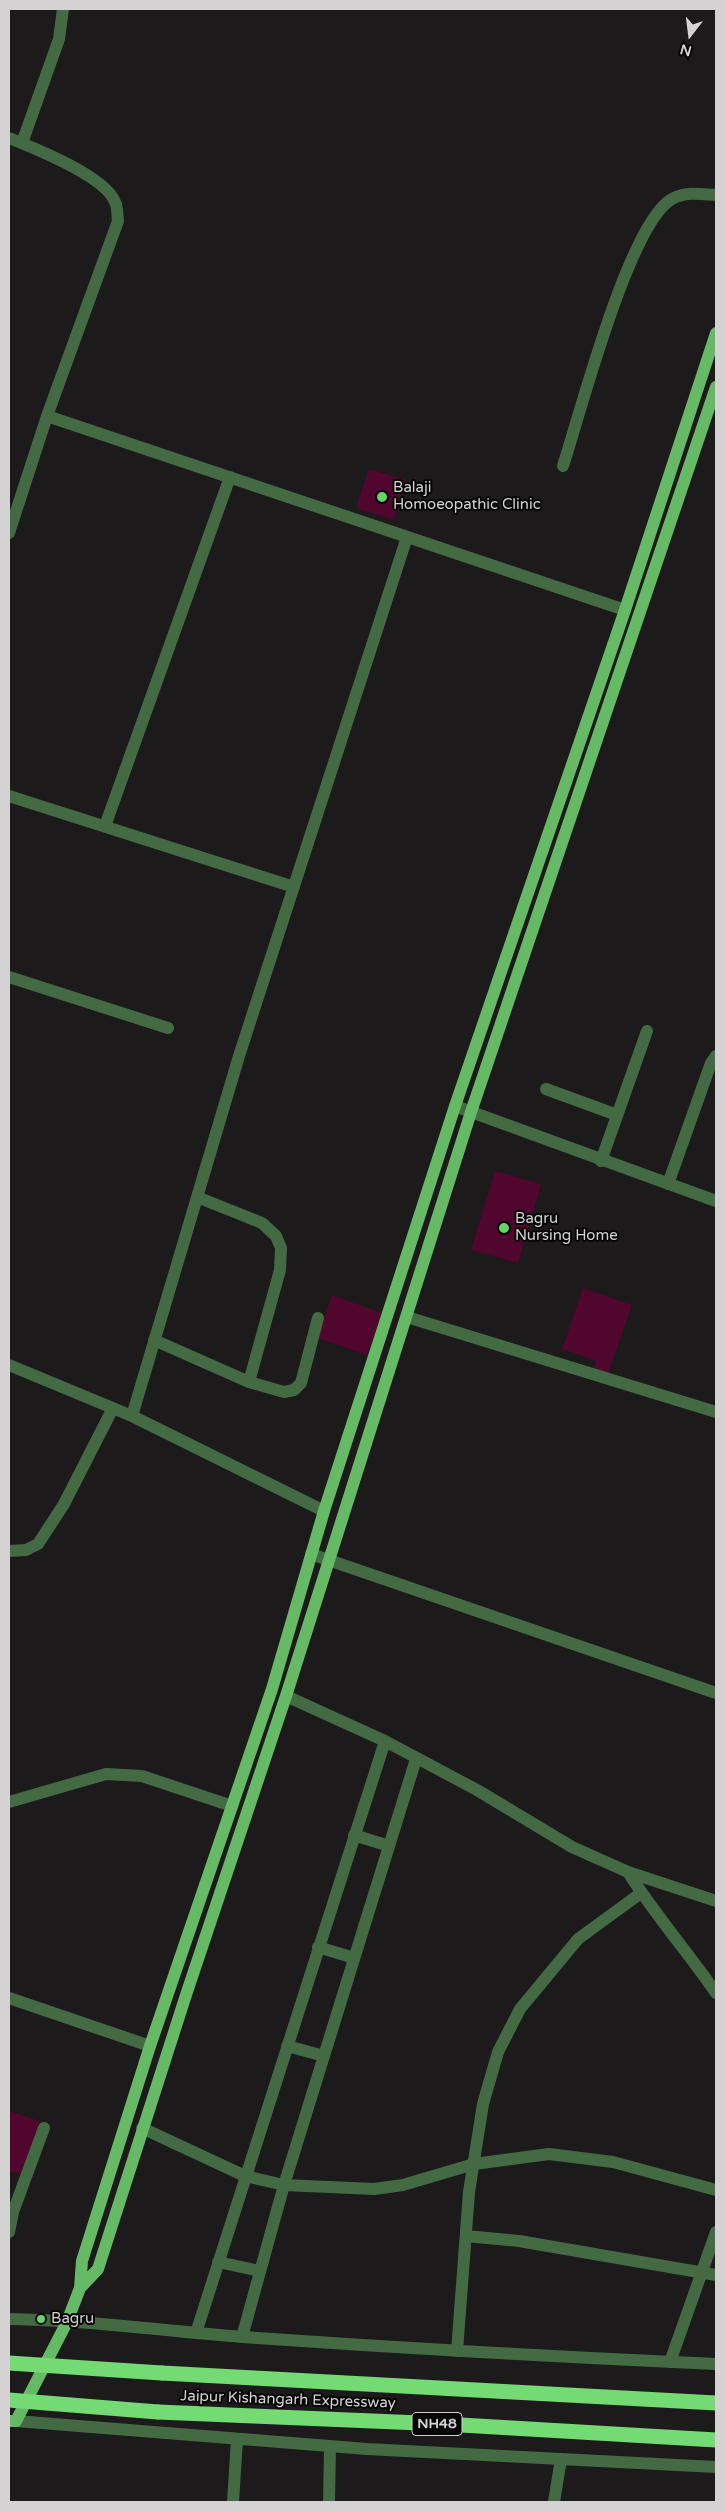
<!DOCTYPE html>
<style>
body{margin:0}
#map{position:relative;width:725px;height:2511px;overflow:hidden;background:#1c1a1b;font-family:"Varela Round",sans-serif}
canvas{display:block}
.frame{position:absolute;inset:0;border:10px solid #d4d2d3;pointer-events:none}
.north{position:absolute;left:665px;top:10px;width:50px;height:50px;-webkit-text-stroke:4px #060606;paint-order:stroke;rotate:195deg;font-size:14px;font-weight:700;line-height:20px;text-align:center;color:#d4d2d3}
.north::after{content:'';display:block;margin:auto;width:18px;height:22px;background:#d4d2d3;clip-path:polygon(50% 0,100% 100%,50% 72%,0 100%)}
</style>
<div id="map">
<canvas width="725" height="2511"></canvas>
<div class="frame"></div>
<div class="north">N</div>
</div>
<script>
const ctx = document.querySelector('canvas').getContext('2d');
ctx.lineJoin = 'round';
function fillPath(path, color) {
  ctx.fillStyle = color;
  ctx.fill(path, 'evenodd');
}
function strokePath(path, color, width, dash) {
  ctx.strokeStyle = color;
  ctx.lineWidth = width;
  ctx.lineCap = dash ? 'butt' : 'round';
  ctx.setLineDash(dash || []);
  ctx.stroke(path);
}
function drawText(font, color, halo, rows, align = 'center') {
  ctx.font = font + ' "Varela Round",sans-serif';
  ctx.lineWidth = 4;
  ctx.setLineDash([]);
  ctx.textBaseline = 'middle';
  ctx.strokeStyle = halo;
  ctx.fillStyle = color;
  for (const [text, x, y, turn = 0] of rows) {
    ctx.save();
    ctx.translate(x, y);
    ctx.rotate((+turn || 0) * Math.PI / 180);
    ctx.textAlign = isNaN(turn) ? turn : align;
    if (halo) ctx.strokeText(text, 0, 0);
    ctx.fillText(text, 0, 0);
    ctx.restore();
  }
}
const building = new Path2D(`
 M369,469L406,480L394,520L356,508Z
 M495,1171L541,1184L518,1263L471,1250Z
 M583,1288L632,1305L608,1374L593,1369L596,1361L562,1349Z
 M332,1295L382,1313L367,1355L317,1338Z
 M9,2111L40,2121L23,2175L9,2171Z`);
const minor = new Path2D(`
 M9,138C34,148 105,176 115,202C118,207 117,215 118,221L47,416
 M22,143L59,39L63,9
 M563,466C580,414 629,223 672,199C686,191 701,194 716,195
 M9,533L47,416L625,610
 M9,796L294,887
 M105,826L230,477
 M9,977L168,1028
 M546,1089L617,1115
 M455,1106L716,1201
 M601,1161L647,1031
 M668,1184L711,1063L716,1056
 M197,1197L262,1223L276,1236L281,1248L280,1270L249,1382
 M407,1317L716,1412
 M154,1340L249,1382L284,1392L294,1390L301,1383L318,1318
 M9,1365L132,1416L324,1511
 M132,1416L239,1056L407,537
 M9,1551L26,1550L38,1544L64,1504L113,1408
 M311,1554L716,1693
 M286,1696L385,1741L477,1790L572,1847L628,1872L716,1901
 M9,1802L106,1774L142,1776L232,1806
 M354,1835L389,1846
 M628,1872C655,1915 688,1952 716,1993
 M318,1947L354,1958
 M9,1998L150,2046
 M287,2046L324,2056
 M142,2128L245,2176L284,2185L374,2189L403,2185L474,2164L549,2154L613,2162L716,2190
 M9,2232L13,2212L44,2128
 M466,2236L519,2241L716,2275
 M218,2262L260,2271
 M9,2319C87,2320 164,2331 242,2337C400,2348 558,2357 716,2364
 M196,2333L385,1741
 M242,2337L284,2185L416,1759
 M457,2351L469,2192L483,2104L498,2052L520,2009L578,1939L641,1893
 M670,2362L716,2232
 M16,2421L367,2449L716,2467
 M233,2502L237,2439
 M329,2502L330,2446
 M554,2502L561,2459`);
const major = new Path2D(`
 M80,2288L82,2261L150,2046L272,1689L324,1511L455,1106L625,610L716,333
 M9,2421H16L67,2322L80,2288L98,2269L185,1998L286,1696L471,1112L716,387`);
const highway = new Path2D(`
 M162,2373L716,2403
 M158,2412L444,2424L716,2440`);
const highwayBridge = new Path2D(`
 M9,2363L162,2373
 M9,2400L158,2412`);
const markers = [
 [382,497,6,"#66d466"],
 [504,1228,6,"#66d466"],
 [41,2319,5,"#66d466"]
];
const shields = [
 [437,2424,50]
];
const shieldNames = [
 ["NH48",437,2424]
];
const poiNames = [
 ["Balaji",393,488],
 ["Homoeopathic Clinic",393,505],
 ["Bagru",515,1219],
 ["Nursing Home",515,1236],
 ["Bagru",51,2319]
];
const streetNames = [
 ["Jaipur Kishangarh Expressway",288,2400,2]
];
fillPath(building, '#50062d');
strokePath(minor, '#436a42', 12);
strokePath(major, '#66ba66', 12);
strokePath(highway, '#74da73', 15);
strokePath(highwayBridge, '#74da73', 15);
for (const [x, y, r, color] of markers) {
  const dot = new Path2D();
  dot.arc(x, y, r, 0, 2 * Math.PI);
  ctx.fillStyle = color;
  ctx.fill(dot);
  strokePath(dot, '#060606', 2);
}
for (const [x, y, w] of shields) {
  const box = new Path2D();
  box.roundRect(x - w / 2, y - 11.5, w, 23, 4);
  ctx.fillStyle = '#060606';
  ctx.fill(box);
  strokePath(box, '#d4d2d3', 1);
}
drawText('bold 14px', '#d4d2d3', null, shieldNames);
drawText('15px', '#d4d2d3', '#060606', poiNames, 'left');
drawText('15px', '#d4d2d3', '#060606', streetNames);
</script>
